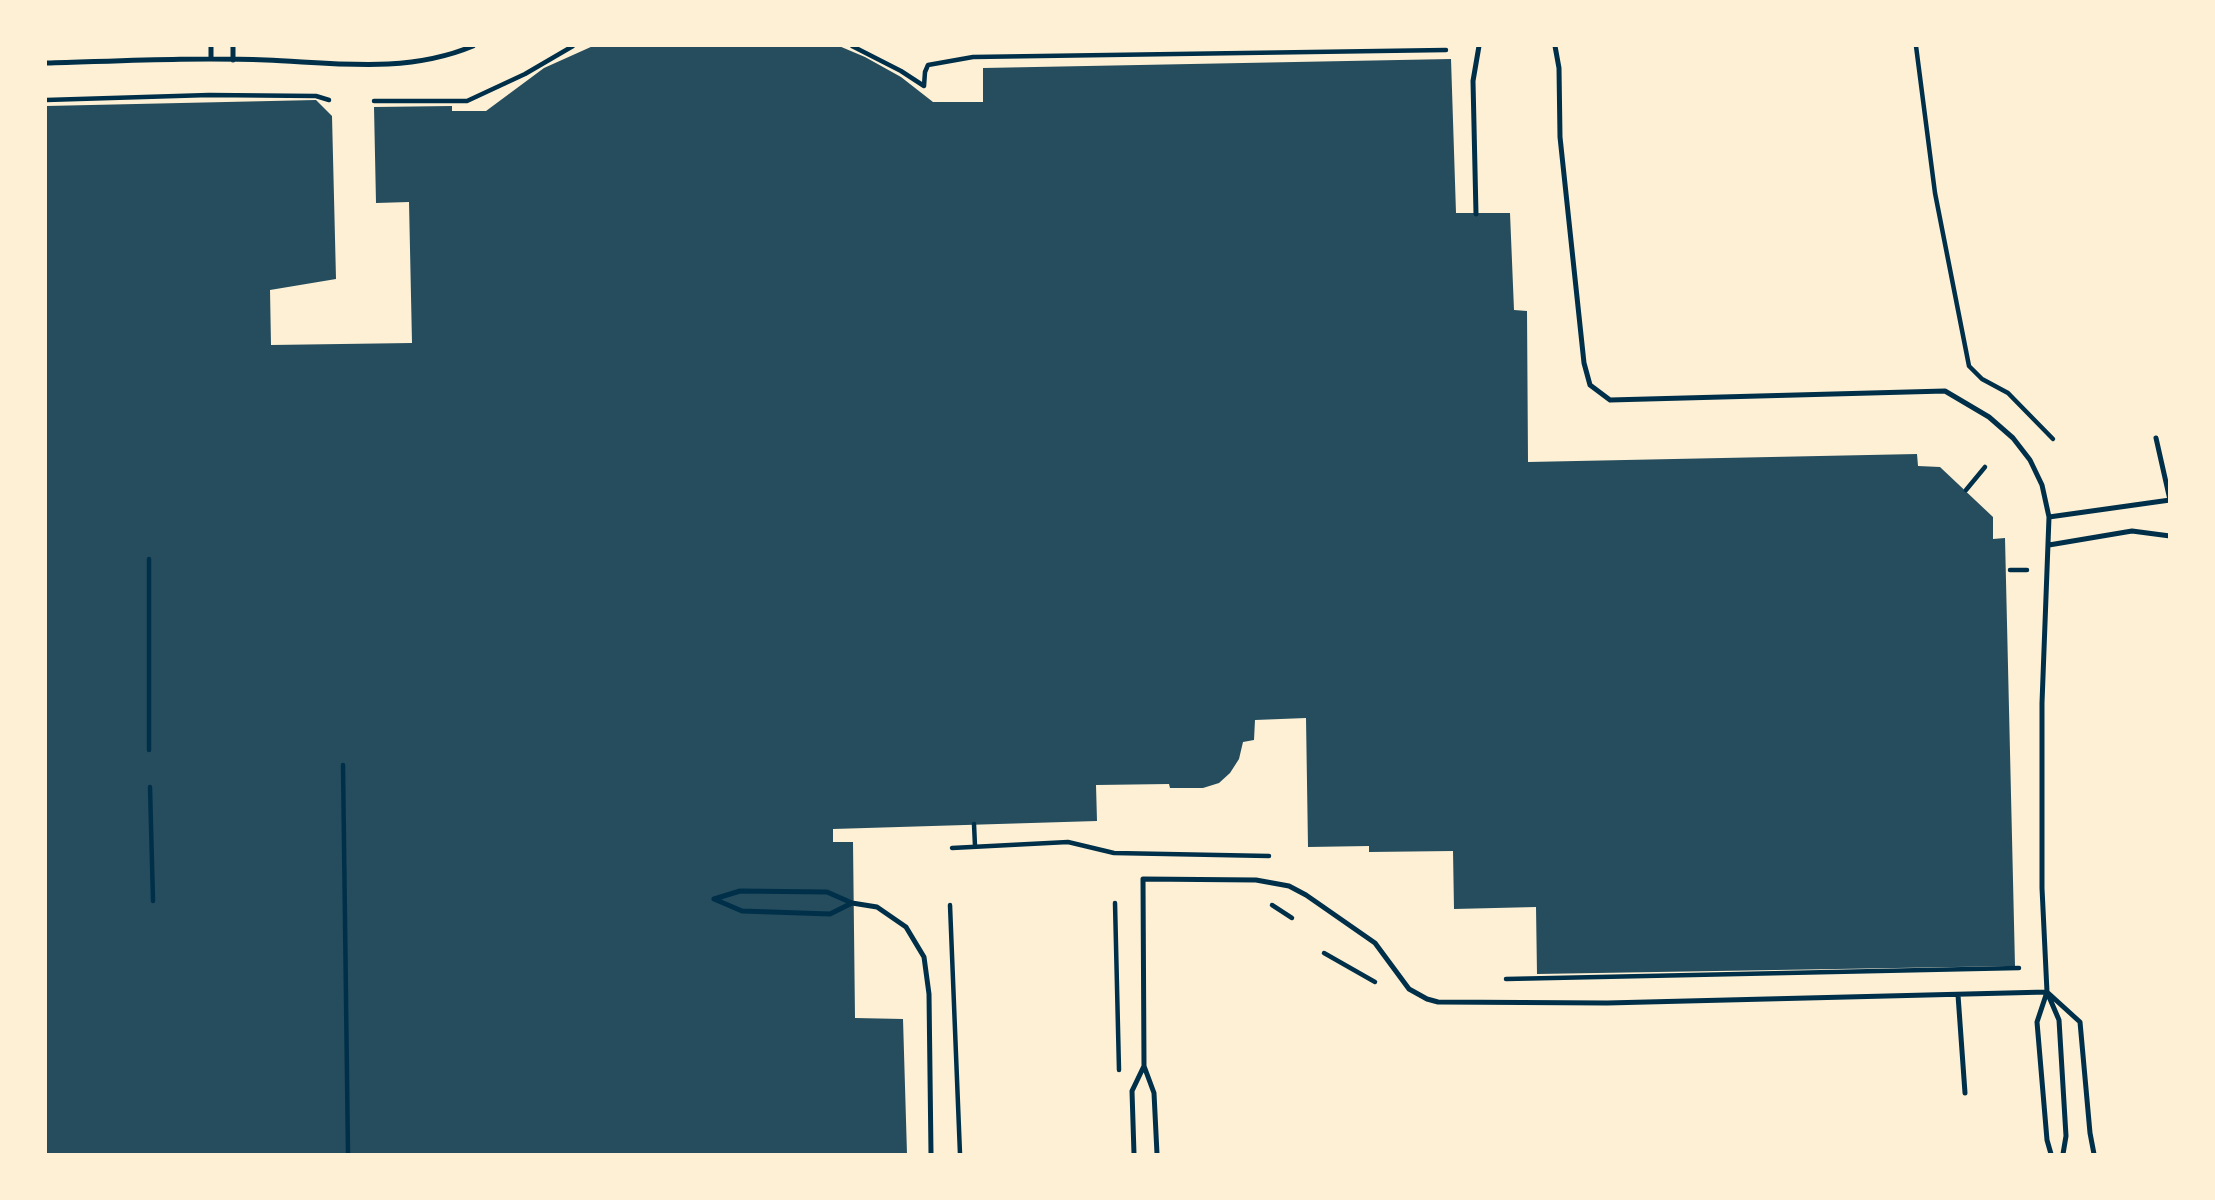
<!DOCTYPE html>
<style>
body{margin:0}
#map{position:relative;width:2215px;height:1200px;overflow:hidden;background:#fdf0d5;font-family:"Alegreya Sans",sans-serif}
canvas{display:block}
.frame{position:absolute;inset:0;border:47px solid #fdf0d5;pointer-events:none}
</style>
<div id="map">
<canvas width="2215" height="1200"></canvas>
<div class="frame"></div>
</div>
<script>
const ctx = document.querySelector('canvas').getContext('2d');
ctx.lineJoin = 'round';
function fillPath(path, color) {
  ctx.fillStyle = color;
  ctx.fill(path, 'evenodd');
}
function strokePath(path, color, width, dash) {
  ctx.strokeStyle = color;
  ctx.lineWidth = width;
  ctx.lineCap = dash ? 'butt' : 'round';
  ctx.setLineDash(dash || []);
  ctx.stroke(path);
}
const building = new Path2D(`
 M593,46H839L865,57L901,77L933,102H983V68L1451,59L1456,213H1510L1514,310L1527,311L1528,462L1917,454L1918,466L1940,467L1993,517V539L2005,538L2015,966L1537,974L1536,907L1454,909L1453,851L1369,852V846L1308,847L1306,718L1255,720L1254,740L1243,742L1239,759L1230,773L1219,783L1203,788H1170L1169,784L1096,785L1097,821L833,829V842H853L855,1018L903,1019L907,1154H46V106L316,100L332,116L336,279L270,290L271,345L412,343L409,202L376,203L374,107L452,106V111H486L544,68Z`);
const path = new Path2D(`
 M852,46L901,71L924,86L925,72L928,65L973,57L1446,50
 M1916,46L1935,193L1969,366L1982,379L2008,393L2053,439
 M46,100L209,95L316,96L329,100
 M374,101H467L525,74L573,46
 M1966,490L1985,467
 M149,559V750
 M2010,570H2027
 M343,765L348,1154
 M150,787L153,901
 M974,824L975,846
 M952,848L1068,842L1114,853L1269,856
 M1115,903L1119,1070
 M950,905L960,1154
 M1272,905L1292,918
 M1324,953L1375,982
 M1506,979L2019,968`);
const service = new Path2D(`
 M211,46V59
 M233,46V60
 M1555,46L1559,68L1560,137L1584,363L1590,385L1610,400L1945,391L1989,417L2013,438L2030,460L2042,485L2049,517L2042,703V888L2047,992L2059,1020L2066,1136L2063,1154
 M46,63C119,61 193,57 266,60C336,63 406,74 473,46
 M1476,214L1473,81L1479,46
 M2156,438L2170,500
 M2049,517L2170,500
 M2049,545L2132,531L2170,536
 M714,899L740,891L827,892L852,903L877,907L906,927L924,957L929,994L931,1154
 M714,899L742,911L830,914L852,903
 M2047,992L2037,1022L2047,1140L2051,1154
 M1958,995L1965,1093
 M1134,1154L1132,1091L1144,1066
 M1157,1154L1154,1093L1144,1066L1143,879L1256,880L1289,886L1306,895L1375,943L1409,989L1427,999L1438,1002L1607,1003L2047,992L2080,1022L2090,1133L2094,1154`);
fillPath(building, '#264d5e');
strokePath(path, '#003049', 4.5);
strokePath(service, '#003049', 5);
</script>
